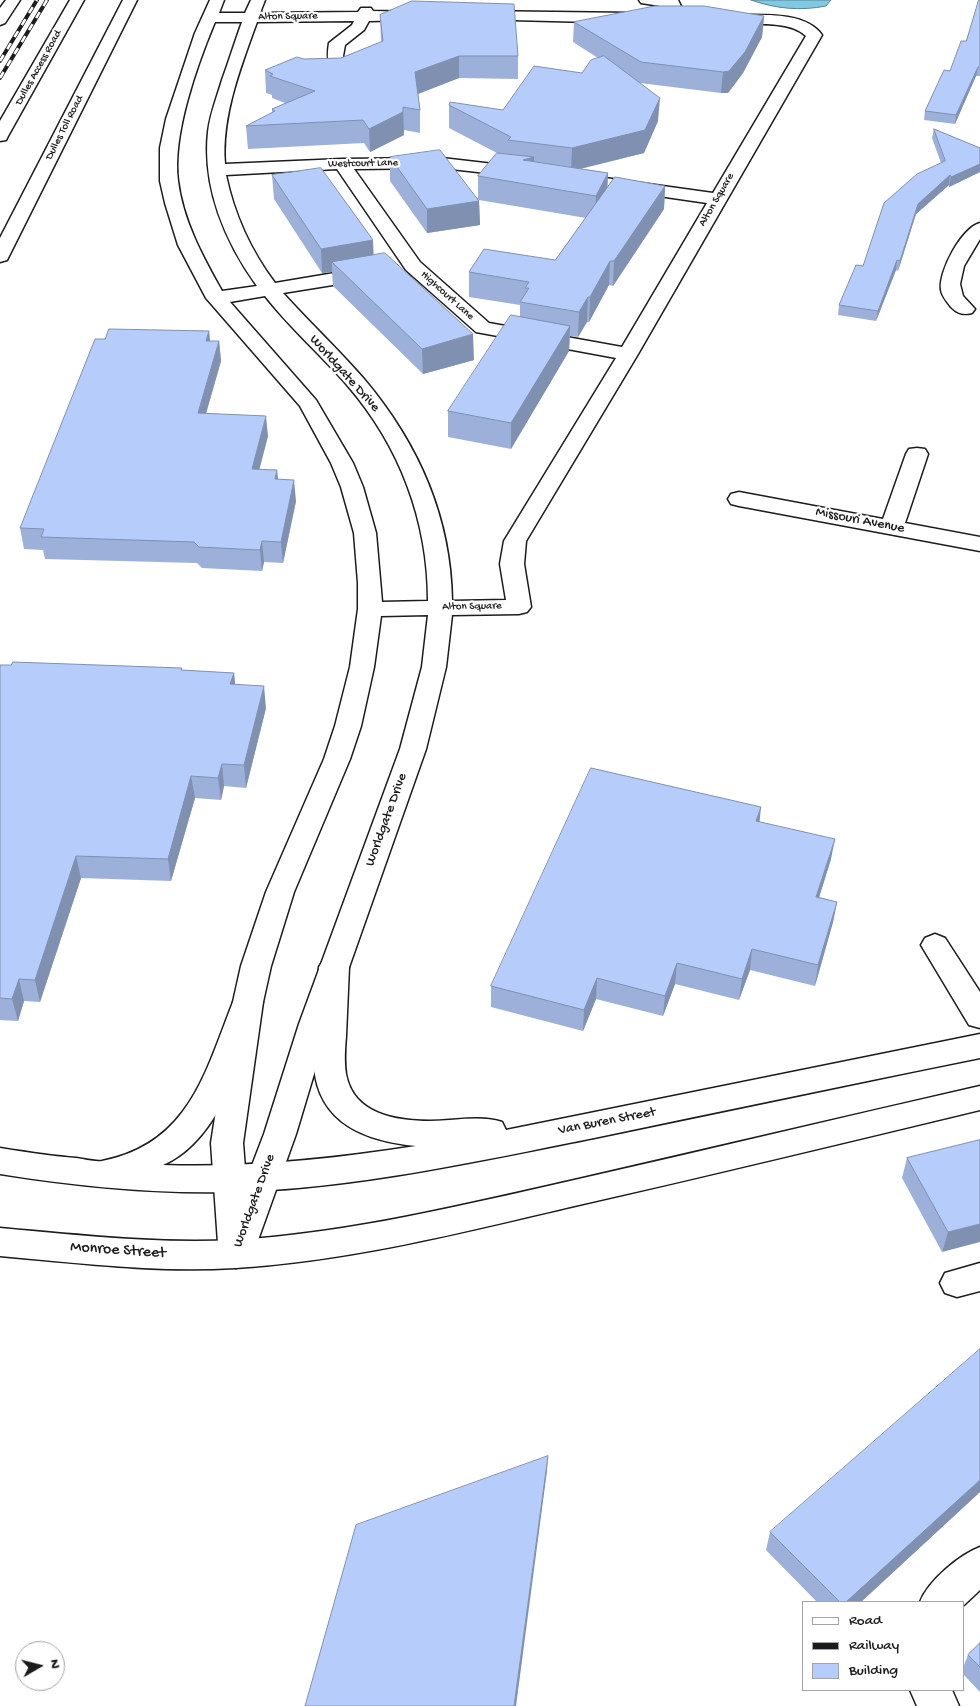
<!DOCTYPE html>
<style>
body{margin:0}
#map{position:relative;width:980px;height:1706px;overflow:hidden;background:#fff;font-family:"Gochi Hand",sans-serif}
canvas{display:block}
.legend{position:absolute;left:802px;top:1601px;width:162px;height:90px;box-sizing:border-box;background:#fff;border:1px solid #a4a4a4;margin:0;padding:6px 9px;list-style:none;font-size:15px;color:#1c1c1c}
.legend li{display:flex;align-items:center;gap:10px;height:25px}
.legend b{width:25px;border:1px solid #a4a4a4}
.north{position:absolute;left:15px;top:1641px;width:50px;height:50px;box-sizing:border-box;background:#fff;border:1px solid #a4a4a4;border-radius:50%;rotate:82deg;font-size:14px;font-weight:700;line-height:20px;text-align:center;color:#1c1c1c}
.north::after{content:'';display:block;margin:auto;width:18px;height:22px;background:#1c1c1c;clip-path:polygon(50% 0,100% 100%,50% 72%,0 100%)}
</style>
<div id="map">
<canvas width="980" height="1706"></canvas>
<ul class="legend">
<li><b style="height:6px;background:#fff"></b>Road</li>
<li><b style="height:6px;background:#1c1c1c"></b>Railway</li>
<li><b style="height:14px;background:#b6cdfc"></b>Building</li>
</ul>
<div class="north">N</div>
</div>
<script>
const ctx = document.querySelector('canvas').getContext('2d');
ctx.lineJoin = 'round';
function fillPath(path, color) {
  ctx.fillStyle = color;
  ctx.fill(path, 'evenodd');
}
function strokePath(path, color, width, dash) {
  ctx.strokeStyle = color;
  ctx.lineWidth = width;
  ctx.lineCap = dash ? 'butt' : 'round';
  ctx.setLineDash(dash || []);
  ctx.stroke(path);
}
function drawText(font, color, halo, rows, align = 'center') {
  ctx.font = font + ' "Gochi Hand",sans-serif';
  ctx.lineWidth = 4.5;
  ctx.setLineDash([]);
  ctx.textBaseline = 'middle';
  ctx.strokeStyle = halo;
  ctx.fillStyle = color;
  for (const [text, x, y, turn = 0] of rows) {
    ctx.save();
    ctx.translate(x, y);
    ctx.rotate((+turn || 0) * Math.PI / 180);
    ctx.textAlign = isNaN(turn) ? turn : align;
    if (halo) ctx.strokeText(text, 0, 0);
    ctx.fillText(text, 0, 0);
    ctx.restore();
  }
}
const water = new Path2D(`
 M751,0H831L826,6C801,11 776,9 751,0Z`);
const minor = new Path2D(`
 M210,0H224L219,13H245L251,0H265L260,13L358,12L361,8H371L373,11L421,12L424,15L421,18L416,20L369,21L364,30L345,45L343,56L348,73L346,76H334C327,66 327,55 329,43L352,25L354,21L257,22C241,66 221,117 225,164L342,159L442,158L528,168L531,172L528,176L522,177L442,168L354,169L420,262L489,323L622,347L707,203L569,183L563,182L560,178L563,174L569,173L713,193L806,36C789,19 748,25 726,25L721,23L718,20L721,17L726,15C753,16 804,9 822,35L638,354L526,541L524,564L531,607L527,612L519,614L452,615L446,667L426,749L329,1024L296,1134L253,1254L248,1264L236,1268L224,1264L219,1254L221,1249L218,1243L211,1143L233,1002L241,966L266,892L324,759L335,726L350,667L358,609V583L354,533L341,487L331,463L300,406L206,298L178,245L165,203L160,181V148L166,119L195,33ZM215,22H242C235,41 229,61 222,80C217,97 210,114 208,132C202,187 225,242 257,286L222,291C203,257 183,221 178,181C172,135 197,65 215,22ZM337,169L406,270L476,332L616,358L504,541L500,564L506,600L452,601C451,517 418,443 364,379C338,349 309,322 283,293L370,279L377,277L379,273L377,269L370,267L275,283C251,251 234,214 226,175ZM265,296C290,328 321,355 347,385C400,446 428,521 428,601L382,602L376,533L363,487L353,463L316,400L230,302ZM428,615L422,667L400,749L299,1024L264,1134L246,1181L243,1143L263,1002L271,966L294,892L350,759L361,726L374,667L381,616Z
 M639,0H678L687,19L684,22H674L667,7L641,3Z
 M477,11L631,13L636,15L639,18L636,21L631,23L472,19L469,16L472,13Z
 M980,223V239L964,266L960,284L963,296L975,309L972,313C963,315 958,314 951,307C947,302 942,296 941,290C938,272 962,227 980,223Z
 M917,448L925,449L928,454L905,523L980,537V551L739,506L731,504L728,499L731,494L739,492L883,519L906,454L909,449Z
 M935,934L945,938L980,992V1028L969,1025L921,945L925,938Z
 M980,1263V1291L957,1297L945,1293L940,1283L945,1273Z
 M980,1547V1590L964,1605V1602H920C928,1581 959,1555 980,1547Z
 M910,1690H952L959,1706H917Z`);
const major = new Path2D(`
 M334,956L344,959L349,967C348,990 347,1013 346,1036C345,1048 344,1061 346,1074C353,1114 396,1121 430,1121C454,1121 480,1115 502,1122L506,1130L980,1034V1058C851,1084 722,1111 594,1138C474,1162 352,1189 229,1192C152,1194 76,1186 0,1174V1148C25,1152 50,1156 76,1158C84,1159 94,1162 102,1161C189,1144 205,1073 233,1002L238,994L248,991L258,994L263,1002C242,1056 221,1140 163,1165C248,1168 333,1159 416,1146C366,1141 319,1124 314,1067L319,967L324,959Z
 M980,1086V1110C843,1143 707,1176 570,1207C460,1233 349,1261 235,1268C157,1273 78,1263 0,1256V1228C78,1235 156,1244 235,1240C349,1233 459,1206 570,1181C707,1150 843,1117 980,1086Z`);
const highway = new Path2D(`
 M6,0H20L5,23L0,25V8Z
 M70,0H84L8,136L6,140L0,141V121Z
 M123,0H137L7,260L0,262V238Z`);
const rail = new Path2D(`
 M0,61L37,0
 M0,78L47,0`);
const wall = new Path2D(`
 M980,0V76H976L955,124L924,120L925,111L950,71L966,41Z
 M380,15L518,56V79L459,78L418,94L420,110V133L404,130V135L370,152L364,143L248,149L246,126L272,113V109L285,103L272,98V95L266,93L265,70L304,59L341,58L381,42Z
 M764,16L762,37L743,73L728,93H721L640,83L658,121L644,153L580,169L608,173L607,189L665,186L664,209L613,286L609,285L589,322H587L578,337L570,336L569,351L511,449L448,437V411L520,317V305L469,297V272L555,260L586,218L479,200V201L480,225L427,233L390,181V157L478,198V176L497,153L449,128V105L503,110L582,73L598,58L573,42L574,22Z
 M934,129L980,148V172L949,187V185L916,214L898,271L896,270L876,321L838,315L839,305L863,266L941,163L932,138Z
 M272,175L373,240V255L474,360L423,374L333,286L332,272L322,273L274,199Z
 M209,331L210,341H219L221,361L206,414L268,436L259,470H277L278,479L296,501L283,563L264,562L262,571L202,568L197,563L45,559L43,550L24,549L20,528L105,339Z
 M0,665L182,670L234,673L235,684L266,708L246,788L224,786L221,800L195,798L171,881L81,878L40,1002L24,1001L18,1021L0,1020Z
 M759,822L831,859L819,897L837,902L833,922L815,986L750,970L739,1000L675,984L663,1016L596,999L583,1031L491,1007V986Z
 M980,1140L942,1252L902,1178L907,1158Z
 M980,1492L861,1602H817L766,1550L770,1532Z
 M980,1643V1692L964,1675V1665L968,1655Z`);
const shadedWall = new Path2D(`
 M764,16L762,37L743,73L728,93H721L723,72Z
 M459,56V78L415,95V72Z
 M978,67L976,76L955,124L956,115Z
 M660,98L658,121L644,153L571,171L572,148Z
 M403,107L404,135L370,152L369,129Z
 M534,157V180L523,160Z
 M980,164V172L949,187L951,177Z
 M608,173L607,197L595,220L596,196Z
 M950,175L949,185L916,214L898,271L900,261L918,204Z
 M665,186L664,209L613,286L614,261Z
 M479,201L480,225L427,233V209Z
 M373,240L374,265L332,262V272L322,273L321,249Z
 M897,260L896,270L876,321L878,311Z
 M610,261L609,285L589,322L590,297Z
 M588,297L587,322L578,337L579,312Z
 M570,326L569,351L511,449V423Z
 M209,331L211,351L206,341Z
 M473,334L474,360L423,374L422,349Z
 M219,341L221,361L200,434L198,413Z
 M266,416L268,436L254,490L252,469Z
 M277,470L279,491L275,479Z
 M294,480L296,501L283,563L281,542Z
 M262,541L264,562L262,571L260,550Z
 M234,673L236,694L230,684Z
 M264,686L266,708L246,788L244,765Z
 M222,764L224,786L221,800L218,778Z
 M191,776L195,798L171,881L168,859Z
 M761,807L759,827L756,821Z
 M835,839L831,859L813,917L816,897Z
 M76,856L81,878L40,1002L35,980Z
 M837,902L833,922L815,986L818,965Z
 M752,949L750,970L739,1000L742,979Z
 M677,963L675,984L663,1016L665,996Z
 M597,978L596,999L583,1031L584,1010Z
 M19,979L24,1001L18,1021L12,999Z
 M980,1224V1242L942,1252L948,1232Z
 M548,1456L547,1471L516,1706H514Z
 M980,1480V1492L861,1602H846Z`);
const building = new Path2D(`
 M979,0H980V67H978L956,115L925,111L944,70L950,71L961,41H966Z
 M412,1L514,4L518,56H459L415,72L420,110L403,107V112L369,129L363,120L246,126L275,111L272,109L315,91L270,76L273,74L265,70L297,57L304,59L341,58L383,41L380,15Z
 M655,6H704L764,16L745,52L729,71L723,72L641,62L574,22Z
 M604,56L660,98L645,130L572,148L508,140L511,137L449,105L450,102L503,110L534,66L582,73L591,60Z
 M934,129L980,148V164L951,177L950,175L918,204L900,261L897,260L878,311L839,305L856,265L863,266L884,203L917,174L945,161Z
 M440,150L479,201L427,209L390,157Z
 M497,153L534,157L523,160L608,173L596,196L478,176Z
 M321,168L373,240L321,249L272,175Z
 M615,177L665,186L614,261H610L590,297H588L579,312L520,302L529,288H525L529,282L469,272L484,249L555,260Z
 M385,253L473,334L422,349L332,262Z
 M511,315L570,326L511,423L448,411Z
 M109,329L209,331L206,341H219L198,413L266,416L252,469L277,470L275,479L294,480L281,542L262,541L260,550L199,547L194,542L41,537L44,529L20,528L95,339H105Z
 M13,662L182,668L181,670L234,673L230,684L264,686L244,765L222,764L218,778L191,776L168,859L76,856L35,980L19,979L12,999L0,998V665H11Z
 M591,768L761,807L756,821L835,839L816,897L837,902L818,965L752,949L742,979L677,963L665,996L597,978L584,1010L491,986Z
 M980,1140V1224L948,1232L907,1158Z
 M980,1349V1480L846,1602H840L770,1532Z
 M548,1456L514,1706H305L356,1525Z
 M980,1643V1667L968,1655Z`);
const farStreetnames = [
 ["Alton Square",288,17,-1],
 ["Dulles Access Road",39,68,-61],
 ["Dulles Toll Road",65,128,-63],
 ["Westcourt Lane",363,164,-1],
 ["Alton Square",717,200,-60],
 ["Highcourt Lane",447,296,42],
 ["Alton Square",472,607,-1]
];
const streetNames = [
 ["Worldgate Drive",344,374,48],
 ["Missouri Avenue",860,521,11],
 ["Worldgate Drive",387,820,-70],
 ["Van Buren Street",607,1122,-11],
 ["Worldgate Drive",255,1201,-70]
];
const nearStreetnames = [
 ["Monroe Street",118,1251,4]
];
fillPath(water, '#81c9e2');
strokePath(water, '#598493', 1);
strokePath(minor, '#1c1c1c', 3);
strokePath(major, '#1c1c1c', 3);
strokePath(highway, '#1c1c1c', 3);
fillPath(minor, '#fff');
fillPath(major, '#fff');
fillPath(highway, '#fff');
strokePath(rail, '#1c1c1c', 4);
strokePath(rail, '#fff', 2.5, [7]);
fillPath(wall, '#9db0d9');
fillPath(shadedWall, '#7f90b0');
fillPath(building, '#b6cdfc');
strokePath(building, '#7f90b0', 1);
drawText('11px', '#1c1c1c', '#fff', farStreetnames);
drawText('14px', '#1c1c1c', '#fff', streetNames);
drawText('16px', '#1c1c1c', '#fff', nearStreetnames);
</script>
